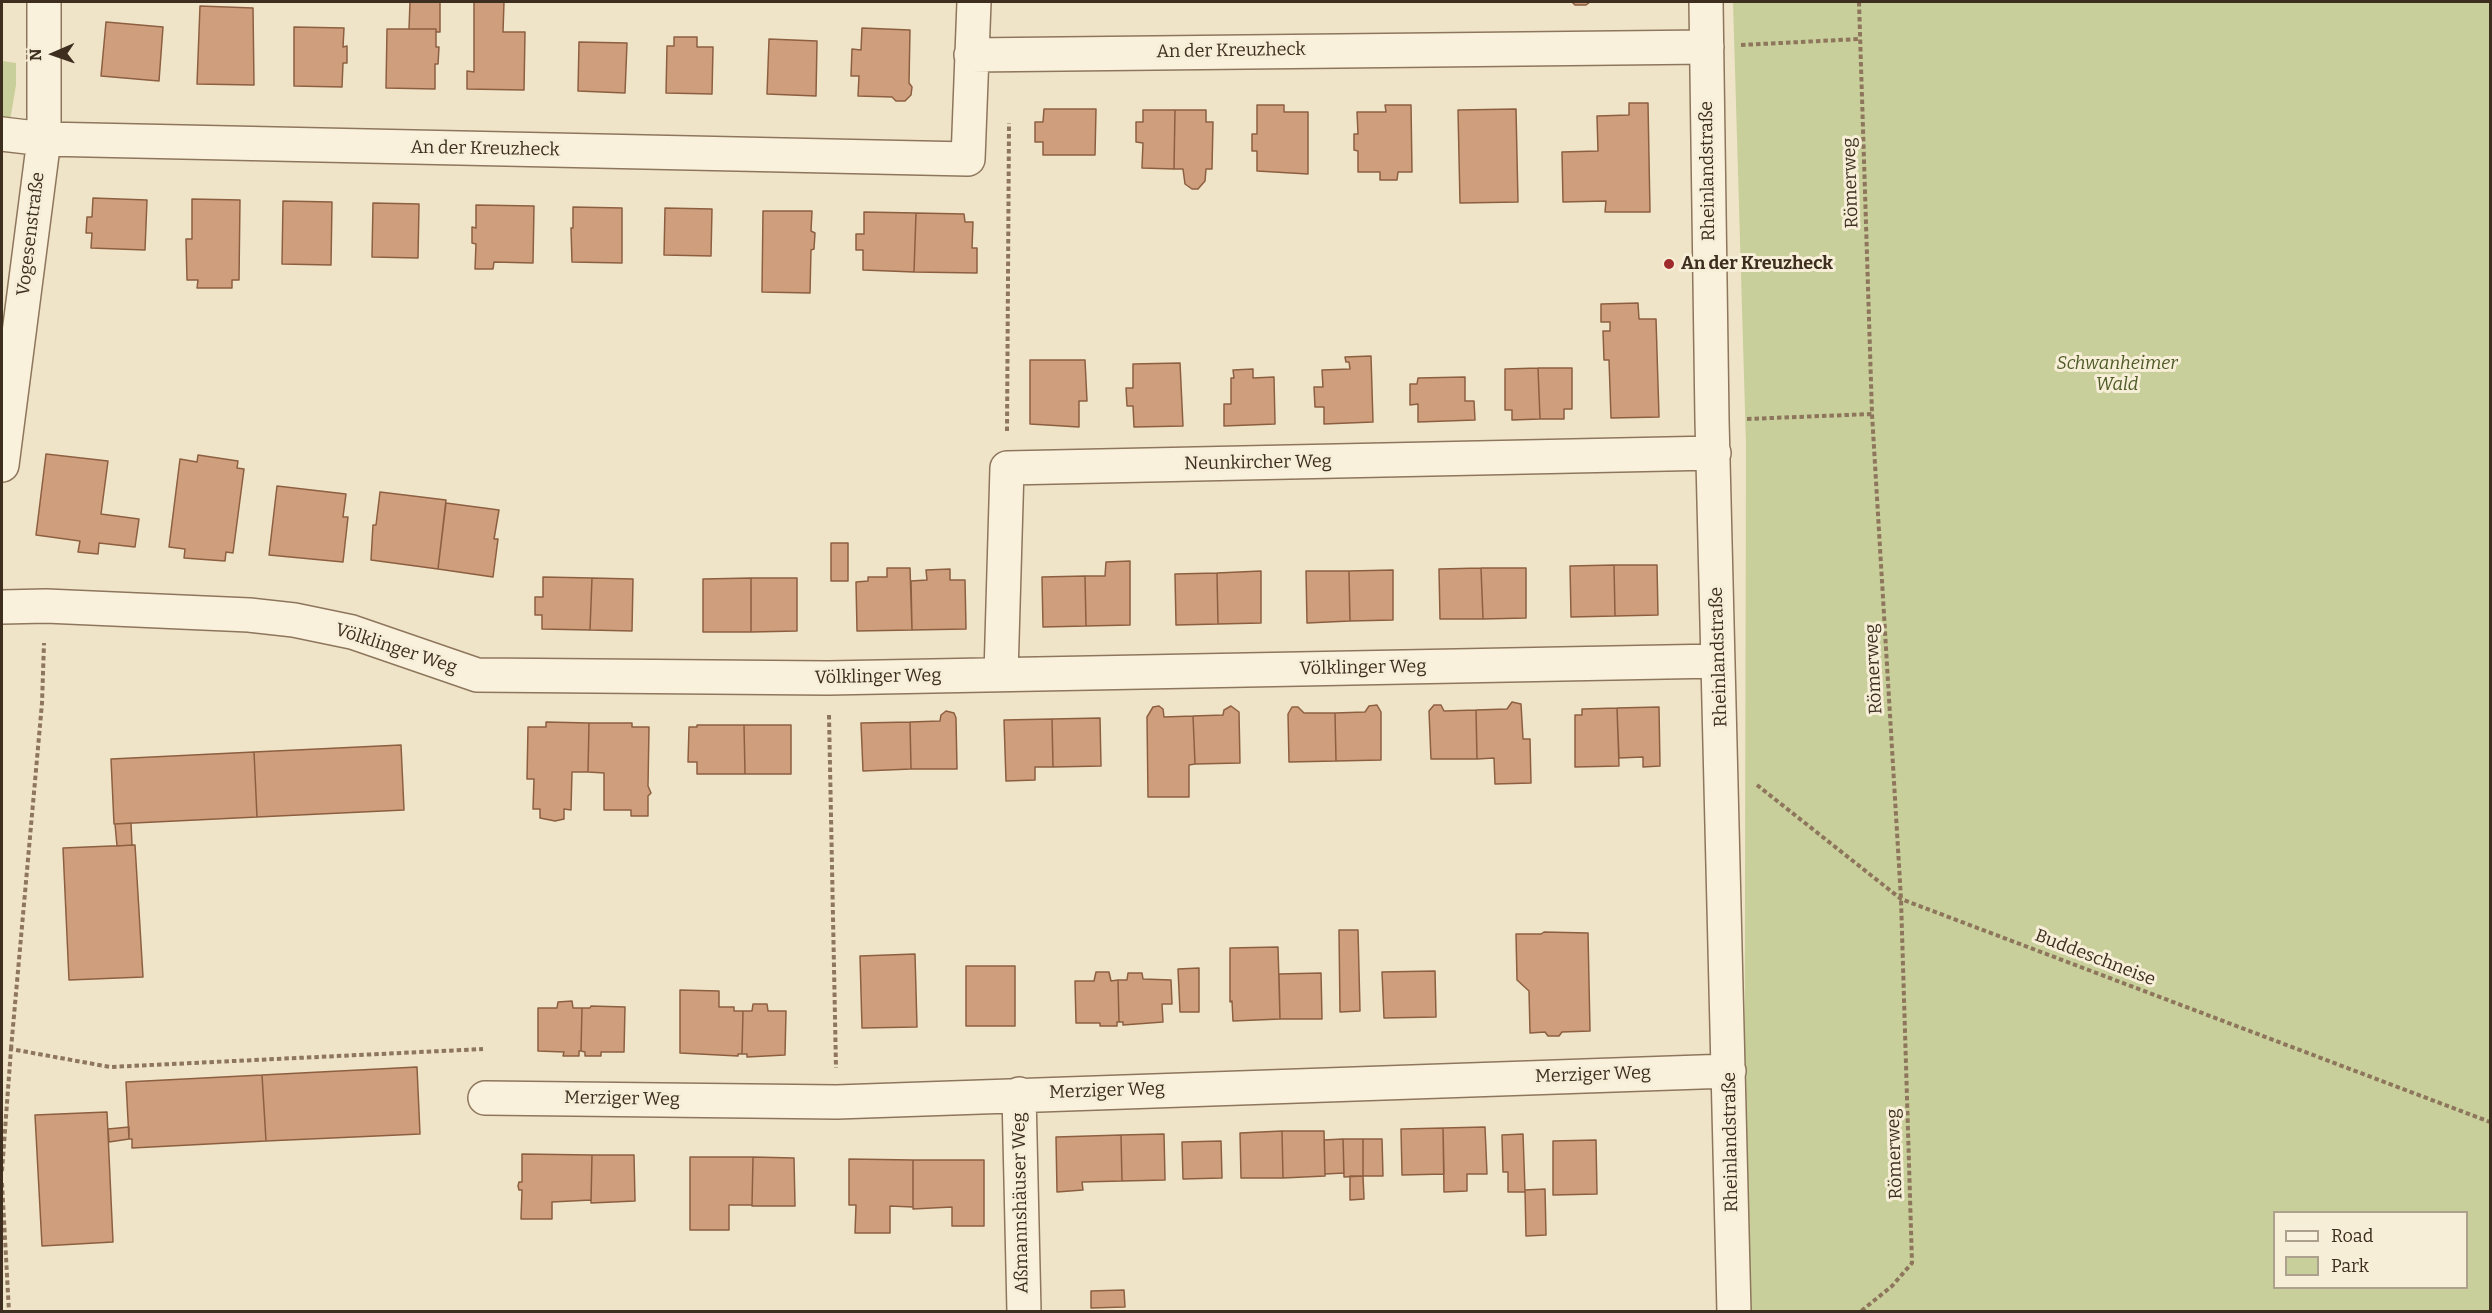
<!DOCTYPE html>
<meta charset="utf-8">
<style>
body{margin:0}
#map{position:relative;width:2492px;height:1313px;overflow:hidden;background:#f0e4c8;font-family:Bitter,serif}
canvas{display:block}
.frame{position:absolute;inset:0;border:3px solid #3d2e20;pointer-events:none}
.legend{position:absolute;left:2273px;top:1211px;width:195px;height:78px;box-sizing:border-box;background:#f7eed8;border:2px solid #ada18e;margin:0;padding:8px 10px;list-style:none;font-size:18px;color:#3d2e20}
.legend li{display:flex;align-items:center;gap:12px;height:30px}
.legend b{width:30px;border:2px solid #ada18e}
.north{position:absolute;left:24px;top:24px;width:60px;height:60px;-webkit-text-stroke:4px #f7eed8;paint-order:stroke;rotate:268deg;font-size:16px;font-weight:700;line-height:24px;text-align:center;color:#3d2e20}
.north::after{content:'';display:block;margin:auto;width:21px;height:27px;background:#3d2e20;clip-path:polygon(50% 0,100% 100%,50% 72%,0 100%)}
</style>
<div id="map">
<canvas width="2492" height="1313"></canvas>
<div class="frame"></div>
<ul class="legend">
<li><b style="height:8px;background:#faf1dc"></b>Road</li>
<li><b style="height:16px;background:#c9cf9b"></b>Park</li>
</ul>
<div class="north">N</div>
</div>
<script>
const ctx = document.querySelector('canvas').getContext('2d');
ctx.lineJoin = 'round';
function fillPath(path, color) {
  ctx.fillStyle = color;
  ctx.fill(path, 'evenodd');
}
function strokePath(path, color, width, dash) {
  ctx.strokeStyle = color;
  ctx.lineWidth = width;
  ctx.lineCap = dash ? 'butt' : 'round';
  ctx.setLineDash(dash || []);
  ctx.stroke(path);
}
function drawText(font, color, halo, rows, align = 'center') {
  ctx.font = font + ' Bitter,serif';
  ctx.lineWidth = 6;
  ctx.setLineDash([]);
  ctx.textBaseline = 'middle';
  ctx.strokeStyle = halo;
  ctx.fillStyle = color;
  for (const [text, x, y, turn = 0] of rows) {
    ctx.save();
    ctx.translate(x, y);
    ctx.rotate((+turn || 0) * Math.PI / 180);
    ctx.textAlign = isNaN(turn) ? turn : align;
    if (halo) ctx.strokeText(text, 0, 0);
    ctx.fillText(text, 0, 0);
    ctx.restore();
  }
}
const green = new Path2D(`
 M1733,2H2490V1311H1744L1746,445ZM2274,1212H2466V1288H2274Z
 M2,61L16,63V85L9,127L2,126Z`);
const building = new Path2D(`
 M410,2H440V32H436V29H409Z
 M474,2H504L503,32H525L524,90L467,89V71L474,72Z
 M1572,2H1590L1586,5H1575Z
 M200,6L253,8L254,85L197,84Z
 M106,22L163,27L159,81L101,76Z
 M294,27L344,28L343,47L347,46V63H343L342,87L294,86Z
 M862,28L910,30L909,83L912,87L911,95L905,101H896L892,97L858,96L859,76H851L852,49L861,50Z
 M387,29H436V47H439L438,64H435V89L386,88Z
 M674,37H697V47H713L712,94L666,93L667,46H674Z
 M769,39L817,41L816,96L767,94Z
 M579,42L627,43L625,93L578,91Z
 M1629,103H1648L1650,212H1605L1606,201L1563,202L1562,152L1598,151L1597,116L1629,115Z
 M1257,105H1284V112H1308V174L1257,171V151H1252V134H1257Z
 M1385,105H1411L1412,172H1398L1397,180H1380V172H1358V151L1354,150V134H1358L1357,112H1386Z
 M1044,109H1096L1095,155H1043V142H1035V122H1043Z
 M1516,109L1518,202L1460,203L1458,110Z
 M1143,110H1175L1174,169L1142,168L1143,143L1136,142V122H1143Z
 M1175,110H1206V122H1213L1212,169H1206L1205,181L1198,189H1192L1185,184L1183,169H1174Z
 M93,198L147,200L145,250L91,248L92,233H86L87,217H92Z
 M192,199L240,200L239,280H232V288H197L198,280H187L186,239H192Z
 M283,201L332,202L331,265L282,264Z
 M373,203L419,204L418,258L372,257Z
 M476,205L534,206L533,263L494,262L493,269H475L476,244L472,243V227L476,228Z
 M573,207L622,208V263L572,262L571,228H573Z
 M665,208L712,209L711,256L664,255Z
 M763,211H812L811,231L815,233L814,249L811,250L810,293L762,292Z
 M864,212L916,213L914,272L863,270V250H856V234H864Z
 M916,213L964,214L965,222H973L972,248H977V273L914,272Z
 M1638,303L1639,319H1656L1659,417L1611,418L1609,360H1604L1603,331H1610V322H1601V304Z
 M1371,356L1373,422L1324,424V407H1315L1314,387H1323L1322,370L1350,369L1349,362H1346L1345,357Z
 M1030,360H1085L1087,401H1079V427L1030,424Z
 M1180,363L1183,426L1134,427L1133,406H1127L1126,388H1133V364Z
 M1538,368L1540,419L1512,420V410H1505V369Z
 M1538,368H1572V409H1564V419H1540Z
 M1253,369V378L1274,377L1275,424L1224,426V404H1231V378H1234L1233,370Z
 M1465,377V401H1474L1475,420L1418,422V404L1410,405V384H1417L1418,378Z
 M46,454L108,461L101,514L139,519L135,547L99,543L98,554L78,552L80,541L36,535Z
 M198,455L238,461L237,468L244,469L233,553L226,552L225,561L184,558L185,549L169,547L180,459L197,462Z
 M277,486L346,494L343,517H348L343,562L269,555Z
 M380,492L446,500L438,569L371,560L373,525H376Z
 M446,503L499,510L494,539H498L493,577L438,569Z
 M831,543H848V581H831Z
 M1130,561V625L1086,626L1085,576H1105L1106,562Z
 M1614,565L1615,616L1571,617L1570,566Z
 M1614,565H1657L1658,615L1615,616Z
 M887,568H910L912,630L857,631L856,582L868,581V577H887Z
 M1481,568L1483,619H1440L1439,569Z
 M1481,568H1526V618L1483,619Z
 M950,569V580H965L966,629L912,630L911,581L927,580L926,570Z
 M1393,570V620L1350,621L1349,571Z
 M1261,571V623L1218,624L1217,573Z
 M1306,571H1349L1350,621L1307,623Z
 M1217,573L1218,624L1176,625L1175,574Z
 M1085,576L1086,626L1043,627L1042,577Z
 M543,577L592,578L590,630L542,629V615H535V597H543Z
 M592,578L633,579L632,631L590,630Z
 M751,578V632H703V579Z
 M751,578H797V631L751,632Z
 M1512,702L1521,704L1523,739H1530L1531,783L1495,784L1494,758L1477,759L1476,710L1507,709Z
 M1377,705L1381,712V760L1336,761L1335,713L1365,712L1369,706Z
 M1434,705H1441L1444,711L1476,710L1477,759H1431L1429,711Z
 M1159,706L1163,709L1164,717L1193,716L1195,764L1189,765V797H1148L1147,717L1153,707Z
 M1231,706L1239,712L1240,763L1195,764L1193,716L1223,715L1224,710Z
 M1292,707H1298L1304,713H1335L1336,761L1289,762L1288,714Z
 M1659,707L1660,766L1643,767V757L1619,758L1617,708Z
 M1617,708L1619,766L1575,767V715H1582V709Z
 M946,711L954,713L956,718L957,769H911L910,722L940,721L941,715Z
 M1100,718L1101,766L1053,767L1052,719Z
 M1052,719L1053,767H1035V780L1006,781L1004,720Z
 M546,722L589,723L588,772H572L571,810L564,809V819L555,821L540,818V809H533L534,779H527L528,727H546Z
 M910,722L911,769L863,771L861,723Z
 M589,723H632V727H649L648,786L651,793L648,796V816H631V810H604V773L588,772Z
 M697,725H744L745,774H697V762H688L689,727H697Z
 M744,725H791V774H745Z
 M401,745L404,810L257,817L254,752Z
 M254,752L257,817L114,824L111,759Z
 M131,823L132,845L117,846L115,824Z
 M135,845L143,977L69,980L63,848Z
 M1339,930H1358L1360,1011L1340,1012Z
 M1544,932L1588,933L1590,1031L1562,1032L1559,1036H1548L1545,1032L1530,1033L1529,991L1517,980L1516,934H1541Z
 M1278,947L1280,1019L1233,1021L1232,1001L1230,1002V948Z
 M915,954L917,1027L862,1028L860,956Z
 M966,966H1015V1026H966Z
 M1199,968V1012H1180L1178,969Z
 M1435,971L1436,1017L1384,1018L1382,972Z
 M1096,972H1109L1111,981L1118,980L1119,1022H1117V1026H1100V1023H1076L1075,981H1094Z
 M1128,973H1142L1143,979L1171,980L1172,1004H1162L1163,1022L1123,1025V1022H1119L1118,980H1127Z
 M1321,973L1322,1019H1280L1279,974Z
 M680,990L719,991V1007H734V1011H743L742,1054H738V1056L680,1053Z
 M572,1001L573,1008H582L581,1051H579V1056H563L564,1052L538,1051V1008H557L558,1002Z
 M753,1004H767L768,1011H786L785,1055L747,1057V1054H742L743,1011H752Z
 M591,1006L625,1007L624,1052H601V1056H585V1052L581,1051L582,1008H590Z
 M417,1067L420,1134L266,1141L262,1075Z
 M262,1075L266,1141L132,1148V1139H129L126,1082Z
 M107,1112L113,1242L42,1246L35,1115Z
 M129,1127V1139L109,1142L108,1129Z
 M1485,1127L1487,1174H1467V1191L1444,1192L1443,1128Z
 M1443,1128L1444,1174L1402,1175L1401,1129Z
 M1282,1131L1283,1178H1241L1240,1133Z
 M1282,1131H1324L1325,1176L1283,1178Z
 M1164,1134L1165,1180L1122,1181L1121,1135Z
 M1523,1134L1525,1192H1508V1172H1503L1502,1135Z
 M1121,1135L1122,1181L1082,1182L1083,1190L1057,1192L1056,1137Z
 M1343,1139L1344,1173L1325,1174L1324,1140Z
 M1343,1139H1363V1176L1344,1177Z
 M1363,1139H1382L1383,1176H1363Z
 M1596,1140L1597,1194L1553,1195V1141Z
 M1221,1141L1222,1178L1183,1179L1182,1142Z
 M522,1154L592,1155L591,1200L552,1202V1219H521L522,1190H519L518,1186L519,1182H522Z
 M592,1155H634L635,1201L591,1203Z
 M690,1157H753L752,1205H729V1230H690Z
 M753,1157L794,1158L795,1206H752Z
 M849,1159L913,1160V1207L890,1206V1233H855L856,1205H849Z
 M913,1160H984V1226H952V1207L913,1209Z
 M1350,1176H1363L1364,1199L1350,1200Z
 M1545,1189L1546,1235L1526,1236L1525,1190Z
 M1124,1290L1125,1307L1091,1308V1291Z`);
const path = new Path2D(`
 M1859,2L1872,414L1901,899L1912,1263L1892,1286L1860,1312
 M1741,45L1860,39
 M1747,419L1872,414
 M1007,431L1009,123
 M829,715L836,1068
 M1757,785L1901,899L2490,1122
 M11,1049L42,703L44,643
 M2,1171L11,1049L110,1067L483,1049
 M2,1183L9,1312`);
const minor = new Path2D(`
 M1706,2L1712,420L1734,1312
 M971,55L1707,47
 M2,134L44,139L968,159L974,2
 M2,465L44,139V2
 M2,607L46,606L249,615L294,620L352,632L477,675L828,678L1718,661
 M1001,674L1007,468L1714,453
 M1019,1094L1024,1312
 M485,1098L837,1102L1729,1071`);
const markers = [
 [1669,264,6,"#9e2a2b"]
];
const streetNames = [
 ["An der Kreuzheck",1231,51,-1],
 ["An der Kreuzheck",485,149,1],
 ["Rheinlandstraße",1708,171,-91],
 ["Römerweg",1851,183,-92],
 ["Vogesenstraße",31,234,-83],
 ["Neunkircher Weg",1258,463,-1],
 ["Völklinger Weg",396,649,18],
 ["Rheinlandstraße",1719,657,-92],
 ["Völklinger Weg",1363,668,-1],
 ["Römerweg",1874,669,-93],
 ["Völklinger Weg",878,677,-1],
 ["Buddeschneise",2095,958,21],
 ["Merziger Weg",1593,1075,-2],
 ["Merziger Weg",1107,1091,-2],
 ["Merziger Weg",622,1099,1],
 ["Rheinlandstraße",1731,1142,-91],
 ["Römerweg",1895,1154,-92],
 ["Aßmannshäuser Weg",1021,1203,-91]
];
const poiNames = [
 ["An der Kreuzheck",1681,264]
];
const parkNames = [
 ["Schwanheimer",2117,364],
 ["Wald",2117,385]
];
fillPath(green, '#c9cf9b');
fillPath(building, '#cf9f7d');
strokePath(building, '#8d5f41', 1.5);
strokePath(minor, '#8d765c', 36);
strokePath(path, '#8d765c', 4, [4.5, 3]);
strokePath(minor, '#faf1dc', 33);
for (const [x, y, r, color] of markers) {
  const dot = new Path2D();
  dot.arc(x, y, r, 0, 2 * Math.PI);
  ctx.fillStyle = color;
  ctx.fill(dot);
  strokePath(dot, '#f7eed8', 2);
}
drawText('18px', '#3d2e20', '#f7eed8', streetNames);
drawText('bold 18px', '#3d2e20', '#f7eed8', poiNames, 'left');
drawText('italic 18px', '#4d5a26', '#f7eed8', parkNames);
</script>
